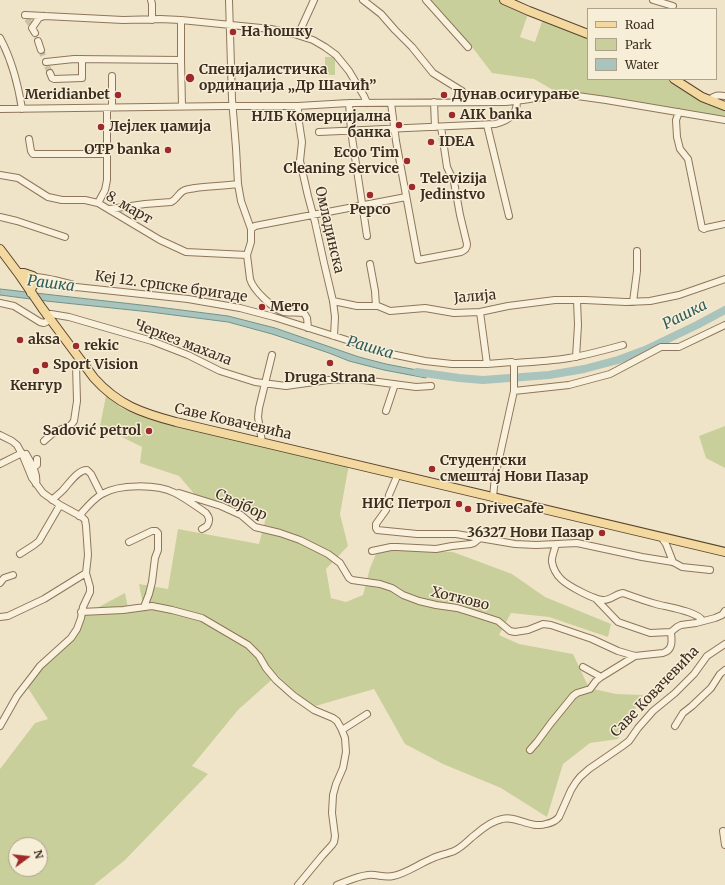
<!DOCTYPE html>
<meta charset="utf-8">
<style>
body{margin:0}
#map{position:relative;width:725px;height:885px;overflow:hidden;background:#f0e4c8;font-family:Merriweather,serif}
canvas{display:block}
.legend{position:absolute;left:587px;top:8px;width:130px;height:72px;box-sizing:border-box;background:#f7eed8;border:1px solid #ada18e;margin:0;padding:5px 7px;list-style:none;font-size:12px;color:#3d2e20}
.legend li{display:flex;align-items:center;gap:8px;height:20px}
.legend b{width:20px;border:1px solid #ada18e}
.north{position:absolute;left:8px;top:837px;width:40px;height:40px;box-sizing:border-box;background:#f7eed8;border:1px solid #ada18e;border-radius:50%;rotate:75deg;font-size:11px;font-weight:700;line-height:16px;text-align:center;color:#3d2e20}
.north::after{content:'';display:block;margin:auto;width:14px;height:18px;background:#9e2a2b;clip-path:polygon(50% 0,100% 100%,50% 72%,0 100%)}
</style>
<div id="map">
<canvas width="725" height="885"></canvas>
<ul class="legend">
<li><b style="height:5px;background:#f3d9a0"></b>Road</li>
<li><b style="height:11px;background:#c9cf9b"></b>Park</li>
<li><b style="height:11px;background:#a9c4bc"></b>Water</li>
</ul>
<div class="north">N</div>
</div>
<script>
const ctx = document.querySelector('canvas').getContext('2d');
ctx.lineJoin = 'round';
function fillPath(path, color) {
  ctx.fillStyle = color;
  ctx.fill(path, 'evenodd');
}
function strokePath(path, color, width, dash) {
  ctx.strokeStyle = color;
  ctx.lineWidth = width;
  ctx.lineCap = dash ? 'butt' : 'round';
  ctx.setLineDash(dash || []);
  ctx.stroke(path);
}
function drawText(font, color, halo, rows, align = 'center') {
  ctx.font = font + ' Merriweather,serif';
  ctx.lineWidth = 3;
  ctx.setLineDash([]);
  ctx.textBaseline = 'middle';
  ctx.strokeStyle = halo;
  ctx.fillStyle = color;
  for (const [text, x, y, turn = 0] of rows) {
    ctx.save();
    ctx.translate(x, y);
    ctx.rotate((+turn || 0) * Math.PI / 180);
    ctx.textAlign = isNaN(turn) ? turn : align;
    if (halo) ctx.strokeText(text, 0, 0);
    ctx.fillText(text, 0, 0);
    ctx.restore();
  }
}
const green = new Path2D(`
 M429,0H504L529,11L520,37L535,42L544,16L588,34V79H674L725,106V120L560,94L534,79L492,73L469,43Z
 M325,57H335V75H325Z
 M106,396L120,407L130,412L149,419L349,464L340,514L348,546L326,569L331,598L346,602L363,595L370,568L378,549L453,552L512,574L545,597L611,624L608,637L549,617L511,613L499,635L519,644L573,654L589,688L616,694L643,695L618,739L590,743L563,764L547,817L501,788L443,764L405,744L374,689L312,707L277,675L238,710L192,766L208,774L125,860L94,885H0V769L35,723L48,719L26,685L71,638L83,607L90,609L97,608L125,593L128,608L143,605L139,584L168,589L178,529L259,544L267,514L197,497L179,476L140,463L142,447L100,426ZM16,845H40V869H16Z
 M725,426V468L706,458L699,436Z`);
const water = new Path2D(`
 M0,289L150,306L228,316L275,328L359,357L386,364L427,372L426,378L384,370L349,361L329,353L272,334L228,322L150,312L46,301L0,295Z`);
const river = new Path2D(`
 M417,372L459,378L483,380L549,375L584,369L618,360L645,350L697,325L725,310`);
const minorTunnel = new Path2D(`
 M27,19L31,25
 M41,50L44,58
 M47,66L50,73`);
const minor = new Path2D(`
 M151,0L152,4V20
 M229,0L232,99L236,148L238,184L241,201L251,229V242L247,255L250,279C253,290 273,309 284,312C291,313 297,312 304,313L307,318L308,328
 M363,0L381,14L395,30L412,47L433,73L462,91L472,102
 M426,0L468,47
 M653,0L673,6
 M25,15L123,20L160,19L181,20L271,29L294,34L313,40L325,47L336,55L349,71L364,96L367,103
 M181,20V60
 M35,33L32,28L39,18L44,16
 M298,35L314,0
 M0,38C12,60 18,84 22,109
 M38,41L41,50
 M46,62L74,59L181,60L182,106
 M50,73L52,78L54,79L82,78V59
 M709,100C715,95 718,95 725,96
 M434,102L435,127
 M349,103L351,131L367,236
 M391,103L396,141L418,260L461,252C465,250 467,249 467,244L460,215L454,182L447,167L441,127
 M298,106V116L302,142L300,161L308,196L315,222L324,263L333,301L335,317L334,336
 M112,107V76
 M0,109L225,106H298L349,103L506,102L523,100L555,95L563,94L606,100L725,120
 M679,112L676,120L677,137L680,149L688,159L702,228L704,229L706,228L725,224
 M487,125L509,216
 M319,132L495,124C508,121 517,115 517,101
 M29,139L31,151L33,154H107
 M0,175L18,178L48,197L62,200H85L98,203L160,240L186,252L247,255
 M98,203L105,190L107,180V108
 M110,209L145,204L171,202C176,200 178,194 183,191C186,189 191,189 195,188C209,186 223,186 238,184
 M0,217L17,221L65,237
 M251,229L255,226L260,225L406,197
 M370,264L375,291L376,306
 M30,277C37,275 63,282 71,284
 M23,281L28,280C39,282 67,289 76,287L188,299L240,308L274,317L391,354L425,361L452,364H487L512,362L514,363V391L495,477L493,497
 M333,301L357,306H378L390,311L425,308L454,313L480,312L508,306L555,300H585L626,302L650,301L679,295L725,279
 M633,302L637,271V251
 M0,303L14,306L40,322L44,323L50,320
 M480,312L487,364
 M46,315L51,314L69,317L152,341L188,355L220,371L255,382L286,386L328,380L356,379L416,387L431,386
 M576,357L578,325L577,300
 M514,363C532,362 551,361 569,358C587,355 605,350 623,345
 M514,391L569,385L610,374L661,347H679L725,325
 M386,411L395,384
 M0,435L12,441L17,445L23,456L32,478L43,493L60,505L82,517L85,520L86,526L88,555L86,573L90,587V592L83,607L81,618L77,629L71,638L40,666L34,674L17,696L0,726
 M44,441L53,433L71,425L74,421L77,401L76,365L79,360
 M262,442L258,417L259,408L272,355
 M26,454C31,463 38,473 36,484
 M0,464L22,453
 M33,467L37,465V459
 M398,474L389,495L386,510L376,524V528L377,530L417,534H456L515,544L536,545L577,543L642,557L673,562L682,567L710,570
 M177,494L179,493L221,506L241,515L255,527L280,533L300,540L328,554L340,563L349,578L352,580L380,584L392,588L403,595L419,601L436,605L457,608L470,612L498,621L510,631L515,632L528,630L543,624L551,625L592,639L618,651L635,656L663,653C673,650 672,641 671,632
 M52,500C55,497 59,494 62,491C69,484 77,470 87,470L91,474L101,494
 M79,516C86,508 93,499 102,494C119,484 157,484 175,493C185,498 196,506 206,513C210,518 210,521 207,526L202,529
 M661,537L666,544L673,562
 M129,542L152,531H156L158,533V550L155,558L152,582L149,594L144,607
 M556,544C555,549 551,558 552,562C553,568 557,575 561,579C568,586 593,599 602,600C610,601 615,594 623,593C634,597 645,601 656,604C667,607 697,611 703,621
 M372,551L391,547H397L436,549L452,546L471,544L474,543L479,539
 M20,554L34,545L39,541L60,505
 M0,583L4,578L13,575
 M595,598L618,622L650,633L671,632L677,627L681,625L696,623L715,618L722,615L725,611
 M81,612L123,610L152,606L172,610L202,618L248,645L259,656L266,668L276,680L294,696L314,710L333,718L337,721L341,728L345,738L346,752L343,768L336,784L333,795L332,813L335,836L334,842L332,845L322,856L298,885
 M0,617L8,616L44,599L86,573
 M583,667L601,677L635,656
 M675,726L683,713L692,706L711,688L720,674L725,670
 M342,730L367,714
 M530,750L537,742L551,723L573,696L577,693L590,689L596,681L601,677
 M723,831L725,845
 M337,885C347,881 358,876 368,875C377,874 384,878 393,876C405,874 419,864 431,859C439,855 447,854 454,851C463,847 469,839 476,834C483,828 492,821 502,819C516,815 530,829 546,824C551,823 556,821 559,817L571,790L576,782L580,777L589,769L621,747L629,741L638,728L653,711L675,693L694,674L707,656L725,644`);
const major = new Path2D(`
 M504,0L529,11L588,34
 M674,79L702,97L725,106
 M0,249L18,273L42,308L94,378C118,405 142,413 176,422L725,552
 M18,273H24L33,276
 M31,293C31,287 33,284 39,282`);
const markers = [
 [233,32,4,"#9e2a2b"],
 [190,78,5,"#9e2a2b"],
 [118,95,4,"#9e2a2b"],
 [444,95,4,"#9e2a2b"],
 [452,115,4,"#9e2a2b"],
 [399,125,4,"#9e2a2b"],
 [101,127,4,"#9e2a2b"],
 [431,142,4,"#9e2a2b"],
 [168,150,4,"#9e2a2b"],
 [407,161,4,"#9e2a2b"],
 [412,187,4,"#9e2a2b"],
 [370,195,4,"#9e2a2b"],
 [262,307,4,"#9e2a2b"],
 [20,340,4,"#9e2a2b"],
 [76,346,4,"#9e2a2b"],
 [330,363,4,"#9e2a2b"],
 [45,365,4,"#9e2a2b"],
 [36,371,4,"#9e2a2b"],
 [149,431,4,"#9e2a2b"],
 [432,469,4,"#9e2a2b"],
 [459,504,4,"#9e2a2b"],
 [468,509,4,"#9e2a2b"],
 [602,533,4,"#9e2a2b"]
];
const poiNames = [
 ["На ћошку",241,32],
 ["Специјалистичка",199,70],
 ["ординација „Др Шачић”",199,86],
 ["Meridianbet",110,95,"right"],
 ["Дунав осигурање",452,95],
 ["AIK banka",460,115],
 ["НЛБ Комерцијална",391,117,"right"],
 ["банка",391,133,"right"],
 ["Лејлек џамија",109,127],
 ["IDEA",439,142],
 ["OTP banka",160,150,"right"],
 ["Ecoo Tim",399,153,"right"],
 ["Cleaning Service",399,169,"right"],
 ["Televizija",420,179],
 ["Jedinstvo",420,195],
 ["Pepco",370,210,"center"],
 ["Мето",270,307],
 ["aksa",28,340],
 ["rekic",84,346],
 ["Sport Vision",53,365],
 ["Druga Strana",330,378,"center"],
 ["Кенгур",36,386,"center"],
 ["Sadović petrol",141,431,"right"],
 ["Студентски",440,461],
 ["смештај Нови Пазар",440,477],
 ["НИС Петрол",451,504,"right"],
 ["DriveCafe",476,509],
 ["36327 Нови Пазар",594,533,"right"]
];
const streetNames = [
 ["8. март",129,208,30],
 ["Омладинска",329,230,77],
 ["Кеј 12. српске бригаде",171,287,8],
 ["Јалија",475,297,-5],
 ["Черкез махала",183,343,21],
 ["Саве Ковачевића",233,422,13],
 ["Својбор",241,505,25],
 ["Хотково",460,599,14],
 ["Саве Ковачевића",655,692,-46]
];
const waterNames = [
 ["Рашка",51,284,7],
 ["Рашка",685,315,-27],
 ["Рашка",370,348,16]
];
fillPath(green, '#c9cf9b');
fillPath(water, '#a9c4bc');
strokePath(water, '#6f938a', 1);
strokePath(river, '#a9c4bc', 8);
strokePath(minorTunnel, '#ccc0a6', 6, [6, 3]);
strokePath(minor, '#8d765c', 8);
strokePath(major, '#5b4430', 10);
strokePath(minor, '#faf1dc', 6);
strokePath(major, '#f3d9a0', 8);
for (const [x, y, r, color] of markers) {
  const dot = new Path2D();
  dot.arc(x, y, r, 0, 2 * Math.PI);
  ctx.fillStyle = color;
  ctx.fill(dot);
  strokePath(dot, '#f7eed8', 1.5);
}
drawText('bold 14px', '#3d2e20', '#f7eed8', poiNames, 'left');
drawText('14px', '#3d2e20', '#f7eed8', streetNames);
drawText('italic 15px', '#2f5d5a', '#f7eed8', waterNames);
</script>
